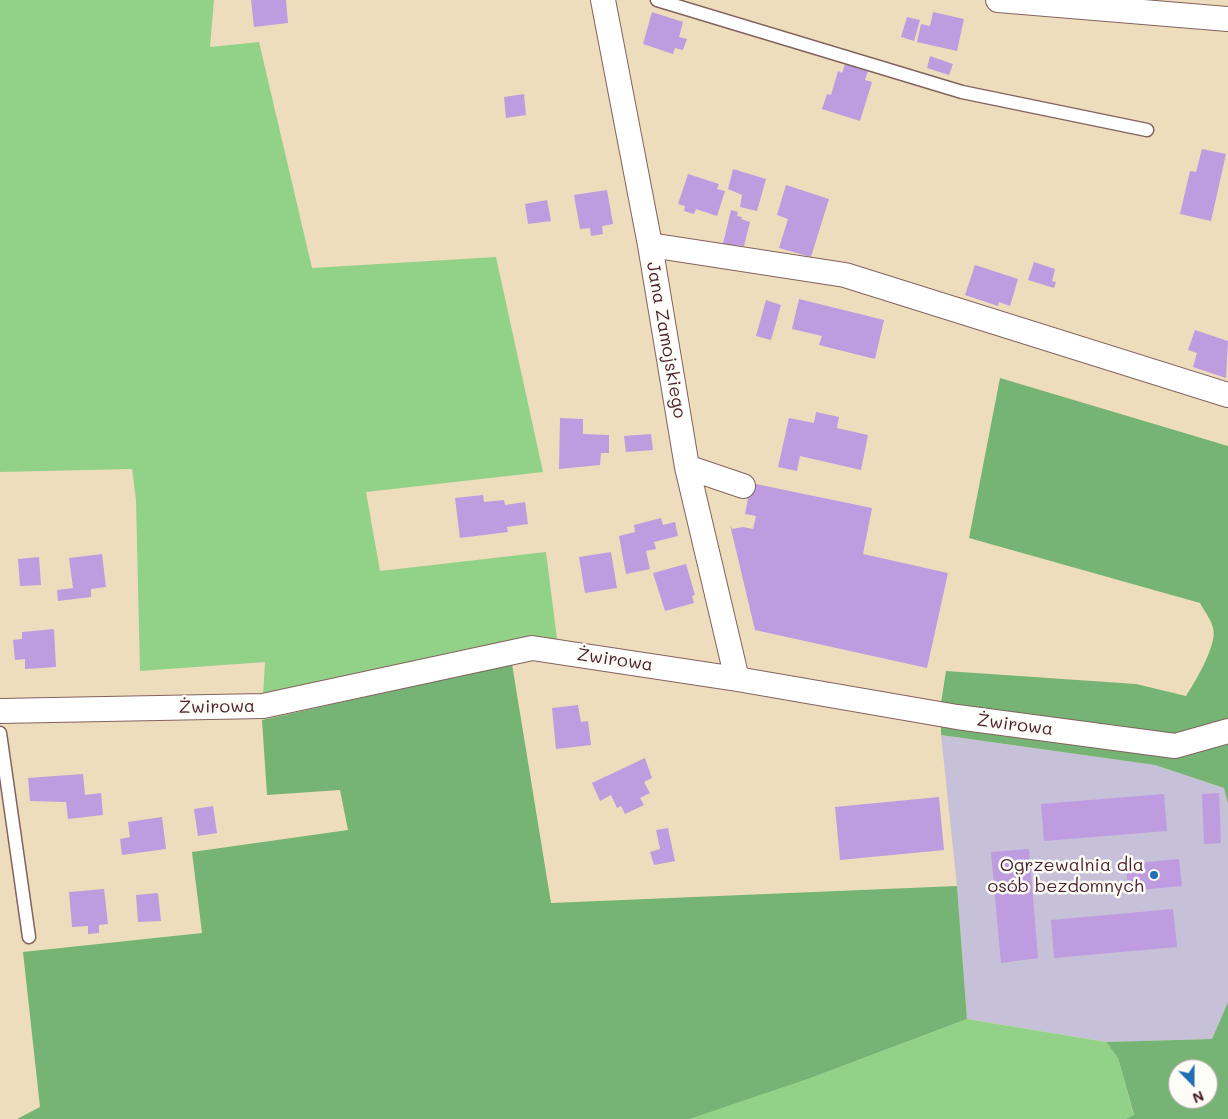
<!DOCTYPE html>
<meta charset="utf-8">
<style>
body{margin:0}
#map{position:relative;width:1228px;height:1119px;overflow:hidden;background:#eeddbc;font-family:Mali,sans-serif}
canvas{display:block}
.north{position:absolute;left:1168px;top:1059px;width:50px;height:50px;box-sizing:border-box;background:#fdfcf7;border:1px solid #b5a4a5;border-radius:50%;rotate:158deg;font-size:14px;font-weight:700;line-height:20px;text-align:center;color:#4a1f2b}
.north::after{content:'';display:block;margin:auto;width:18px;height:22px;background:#1f6fb2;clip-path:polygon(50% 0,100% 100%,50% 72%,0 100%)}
</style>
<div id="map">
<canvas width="1228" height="1119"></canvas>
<div class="north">N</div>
</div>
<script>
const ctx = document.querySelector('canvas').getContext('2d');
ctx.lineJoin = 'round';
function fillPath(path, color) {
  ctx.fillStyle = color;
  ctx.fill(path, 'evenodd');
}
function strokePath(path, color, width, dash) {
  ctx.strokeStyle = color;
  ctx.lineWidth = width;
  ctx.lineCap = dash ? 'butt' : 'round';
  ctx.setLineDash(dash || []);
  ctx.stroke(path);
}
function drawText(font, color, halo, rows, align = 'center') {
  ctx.font = font + ' Mali,sans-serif';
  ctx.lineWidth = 5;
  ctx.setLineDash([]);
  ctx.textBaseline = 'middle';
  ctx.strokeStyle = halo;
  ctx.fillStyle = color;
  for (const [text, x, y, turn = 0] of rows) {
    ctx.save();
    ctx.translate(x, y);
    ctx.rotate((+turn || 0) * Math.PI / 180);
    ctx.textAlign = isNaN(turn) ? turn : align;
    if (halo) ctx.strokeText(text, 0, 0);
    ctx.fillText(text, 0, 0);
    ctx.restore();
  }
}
const industrial = new Path2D(`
 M941,735L1155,765L1224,788L1228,804V1002L1212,1039L1106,1042L967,1019L957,886Z`);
const green = new Path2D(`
 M0,0H214L210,47L259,42L312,268L496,257L543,472L366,492L380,571L546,552L557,639H520L263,696L265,662L140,671L136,500L132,469L0,472Z
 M967,1019L1106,1042L1118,1058L1134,1116L1126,1119H690L808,1079Z`);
const forest = new Path2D(`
 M1000,378L1228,446V804L1224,788L1155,765L941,735V703L946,671L1136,684L1186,696C1195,682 1218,644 1213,628C1211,619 1204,611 1200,603L969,538Z
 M512,664L551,903L957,886L967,1019L808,1079L690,1119H17L40,1107L23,952L202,933L192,852L348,830L340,790L267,795L262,720Z
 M1228,1002V1119H1126L1134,1115L1118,1058L1106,1042L1212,1039ZM1178,1069H1208V1099H1178Z`);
const building = new Path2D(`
 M251,0H286L288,23L254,27Z
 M652,12L683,22L679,37L687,39L683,50L675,48L673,54L643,44Z
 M933,12L964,19L957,51L917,42L921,24L930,26Z
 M907,17L920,20L914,41L901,37Z
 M930,56L953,64L949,75L927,68Z
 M845,64L868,71L865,80L872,82L860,121L822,109L827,94L831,95L838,71L842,73Z
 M524,94L526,115L506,118L504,97Z
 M1202,149L1226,154L1211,221L1180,214L1190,171L1196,172Z
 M733,169L766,179L757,211L740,207L742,195L728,189Z
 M688,174L719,184L717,189L725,191L717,216L696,209L694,214L684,211L685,206L678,204Z
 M786,185L829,199L811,257L779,248L788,219L777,215Z
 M607,190L613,224L602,226L603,234L591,236L590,228L580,229L574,195Z
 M547,200L551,221L528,224L525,204Z
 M731,210L738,212L737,216L742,217L741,219L750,222L744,246L723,244Z
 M1034,262L1055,269L1052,281L1056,282L1054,288L1028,280Z
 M975,265L1018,279L1010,306L999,302L998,306L965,295Z
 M799,299L884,320L875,359L819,345L822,336L792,329Z
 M766,300L781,305L771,340L756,336Z
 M1195,330L1228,341L1226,378L1193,367L1197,353L1188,350Z
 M816,412L839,417L837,428L868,435L861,470L800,456L797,471L778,467L789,418L814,423Z
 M560,418L583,419V434L609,435V453H601L600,465L559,469Z
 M651,434L653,450L626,452L624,436Z
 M751,483L872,508L863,554L948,573L927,668L755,630L730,525L732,529L743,527L753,529L756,516L745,514Z
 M483,495L484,502L504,500L505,505L525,502L528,524L507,527L508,532L460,538L455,498Z
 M661,518L663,525L675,522L678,536L654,542L656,549L646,551L650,569L626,574L619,536L635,532L634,525Z
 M611,552L617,588L585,593L579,557Z
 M102,554L106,587L91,589V597L58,601L57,590L73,588L69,558Z
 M39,557L41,585L20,586L18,559Z
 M686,564L695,595L692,596L694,603L665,611L653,573Z
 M54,629L56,667L25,669V659L15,660L13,640L22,639V632Z
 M578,705L581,722L588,721L591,745L556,749L552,708Z
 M645,758L652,778L644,782L650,793L640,798L644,805L625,814L621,806L617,808L611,795L600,801L592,783Z
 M83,774L85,795L101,793L103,815L68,819L66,802L30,801L28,778Z
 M1219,793L1221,843L1204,844L1202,794Z
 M1164,794L1167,831L1044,841L1041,804Z
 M939,797L944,850L840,860L835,807Z
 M213,806L217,833L198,836L194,809Z
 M162,817L166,849L122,855L120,839L130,837L128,822Z
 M668,828L675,861L654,865L650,852L660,849L656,830Z
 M1029,849L1038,958L1001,963L991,852Z
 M1179,859L1182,886L1128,891L1126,864Z
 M104,889L108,924L99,925V933L88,934V926L72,927L69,892Z
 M158,893L161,921L138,922L136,895Z
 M1173,909L1177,947L1054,958L1051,920Z`);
const service = new Path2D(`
 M657,0L962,92L1147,130
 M0,733L29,937`);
const minor = new Path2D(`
 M603,0L650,245L687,467L737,679
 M998,0L1228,19
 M650,245L845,275L1228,395
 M687,467L743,486
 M0,711L263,706L532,648L737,679L957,717L1175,746L1228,731`);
const markers = [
 [1154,875,5,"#1f6fb2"]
];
const streetNames = [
 ["Jana Zamojskiego",666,340,80],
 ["Żwirowa",615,660,8],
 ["Żwirowa",217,707,-1],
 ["Żwirowa",1015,725,7]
];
const poiNames = [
 ["Ogrzewalnia dla",1144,865],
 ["osób bezdomnych",1144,886]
];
fillPath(industrial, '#c7c0d9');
fillPath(green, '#92d288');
fillPath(forest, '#75b474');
fillPath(building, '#be9cdf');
strokePath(service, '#83625e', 15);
strokePath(minor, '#83625e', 26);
strokePath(service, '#fff', 12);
strokePath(minor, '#fff', 24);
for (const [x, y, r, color] of markers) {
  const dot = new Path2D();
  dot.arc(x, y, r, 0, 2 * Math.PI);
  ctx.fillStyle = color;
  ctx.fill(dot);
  strokePath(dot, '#fdfcf7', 2);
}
drawText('18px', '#4a1f2b', '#fdfcf7', streetNames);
drawText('18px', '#4a1f2b', '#fdfcf7', poiNames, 'right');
</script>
